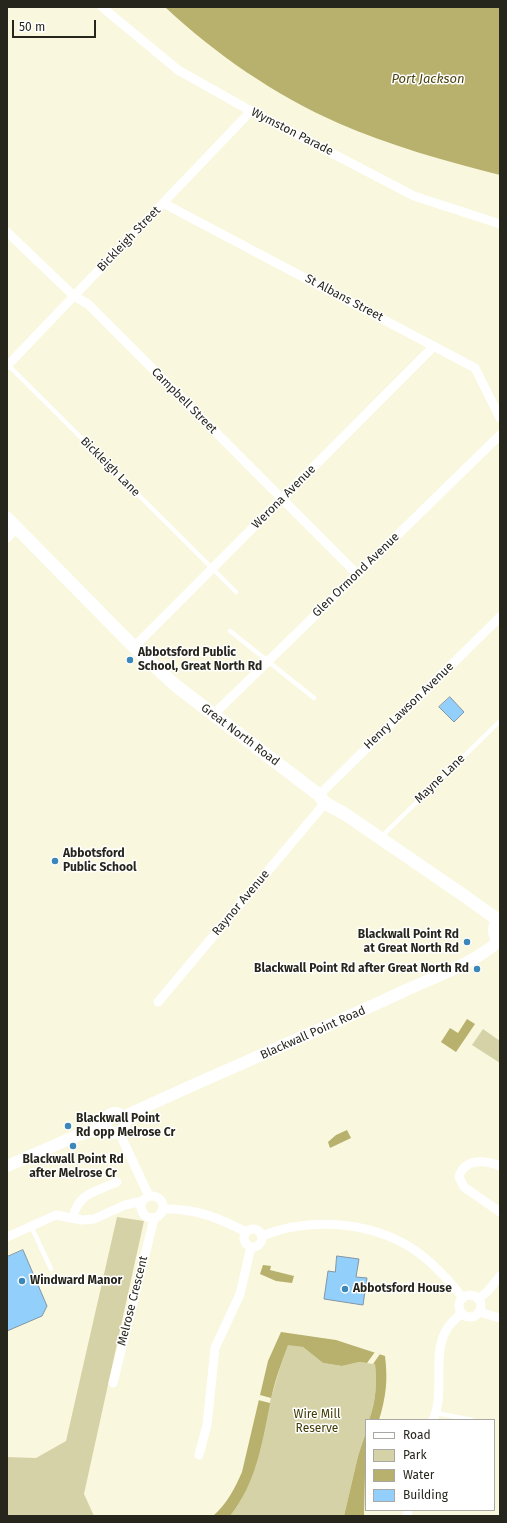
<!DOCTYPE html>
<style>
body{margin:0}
#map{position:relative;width:507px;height:1523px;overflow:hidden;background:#f9f7dd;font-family:"Fira Sans",sans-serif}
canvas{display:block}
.frame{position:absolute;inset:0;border:8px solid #27261d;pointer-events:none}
.legend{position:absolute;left:365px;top:1419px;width:130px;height:92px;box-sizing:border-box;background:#fff;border:1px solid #a9a8a5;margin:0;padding:5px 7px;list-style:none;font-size:12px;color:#27261d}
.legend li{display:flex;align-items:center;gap:8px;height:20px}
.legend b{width:20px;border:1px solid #a9a8a5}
.scale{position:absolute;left:12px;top:20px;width:84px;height:18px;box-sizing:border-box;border:2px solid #27261d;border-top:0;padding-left:5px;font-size:12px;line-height:14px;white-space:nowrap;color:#27261d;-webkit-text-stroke:3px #fff;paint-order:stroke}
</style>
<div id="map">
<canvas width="507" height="1523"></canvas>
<div class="frame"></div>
<ul class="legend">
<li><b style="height:5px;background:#fff"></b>Road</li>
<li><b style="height:11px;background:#d6d2a8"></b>Park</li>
<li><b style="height:11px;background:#b8b06d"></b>Water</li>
<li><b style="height:11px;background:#92cffb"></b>Building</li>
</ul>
<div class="scale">50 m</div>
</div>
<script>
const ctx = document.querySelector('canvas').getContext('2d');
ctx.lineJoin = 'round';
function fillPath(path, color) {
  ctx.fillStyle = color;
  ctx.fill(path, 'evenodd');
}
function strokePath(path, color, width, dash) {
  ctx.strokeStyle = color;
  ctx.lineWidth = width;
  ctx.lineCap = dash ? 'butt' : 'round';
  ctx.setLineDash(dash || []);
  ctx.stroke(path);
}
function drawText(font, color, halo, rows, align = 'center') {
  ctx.font = font + ' "Fira Sans",sans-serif';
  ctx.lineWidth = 3;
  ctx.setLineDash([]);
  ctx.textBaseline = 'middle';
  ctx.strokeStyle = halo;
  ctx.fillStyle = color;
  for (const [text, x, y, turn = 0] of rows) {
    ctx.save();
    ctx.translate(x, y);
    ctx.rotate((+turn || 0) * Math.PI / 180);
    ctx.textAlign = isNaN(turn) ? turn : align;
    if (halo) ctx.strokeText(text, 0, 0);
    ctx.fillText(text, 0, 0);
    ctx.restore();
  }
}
const green = new Path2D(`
 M483,1029L500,1041V1063L472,1045Z
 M117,1217L144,1221L84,1494L94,1516H7V1457L36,1458L66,1441Z
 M288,1344L303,1347L323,1363L342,1366L359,1362L375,1364C377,1384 376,1401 369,1420H366V1432L358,1456L344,1516H230C253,1488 258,1453 266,1419C272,1393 279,1369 288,1344Z`);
const water = new Path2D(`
 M165,7H500V175C446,161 390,146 338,123C275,95 215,54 165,7Z
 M467,1019L475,1024L456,1052L441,1042L450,1028L458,1033Z
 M347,1130L351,1138L330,1148L328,1142L336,1135Z
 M263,1265L271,1266L270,1270L294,1276L292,1283L276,1281L260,1274Z
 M281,1332L336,1340L385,1356C388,1381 386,1396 379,1420H369C376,1401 377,1384 375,1364L359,1362L342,1366L323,1363L303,1347L288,1345C281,1364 274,1383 270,1404C262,1443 256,1484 230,1516H213C227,1504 235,1488 242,1472L268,1361Z
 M366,1432L364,1516H344L358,1456Z`);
const pier = new Path2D(`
 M375,1352L380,1354L373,1364L367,1363Z
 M260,1395L271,1398L270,1403L258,1400Z`);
const building = new Path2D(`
 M450,697L464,712L454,722L439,707Z
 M23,1250L47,1306L42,1316L7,1331V1257Z
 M337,1256L359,1259L356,1277L367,1278L363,1305L324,1299L328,1271L335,1272Z`);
const service = new Path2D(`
 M8,365L236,592
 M230,631L314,698
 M381,837L500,721
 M31,1226L51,1269
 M436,1413L472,1420`);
const minor = new Path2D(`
 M102,7L178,70L251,111L414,196L500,224
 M163,203L475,368L500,418
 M7,232L74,296L88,304L357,574
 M7,366L251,111
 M7,538L17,528
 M134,647L434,346
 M213,715L500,435
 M319,795L500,617
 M158,1002L325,803
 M119,1132L149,1196
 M500,1166C485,1160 464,1158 459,1177L464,1187L500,1212
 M141 1207a11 11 0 1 1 22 0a11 11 0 1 1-22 0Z
 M164,1209C195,1208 219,1218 246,1232
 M73,1217C79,1192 96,1192 117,1182
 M244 1238a9 9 0 1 1 18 0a9 9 0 1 1-18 0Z
 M262,1236C308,1217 367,1221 410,1247C431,1260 448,1279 463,1298
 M7,1237L56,1215L82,1220L94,1219L125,1205L143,1201
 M459 1306a11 11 0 1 1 22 0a11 11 0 1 1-22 0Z
 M478,1299L487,1292L500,1276
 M479,1312L500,1318
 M113,1383L154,1219
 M433,1420C446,1392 431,1353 447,1329C450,1323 457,1318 461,1313
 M199,1455L207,1425L215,1348L240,1294L251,1247
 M407,1516L408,1510`);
const tertiary = new Path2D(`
 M500,918C492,926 492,935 500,943
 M105 1123a10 10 0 1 1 20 0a10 10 0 1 1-20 0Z
 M123,1117C215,1074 310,1035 402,992C429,979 478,962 498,941
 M7,1166L76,1136L106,1126`);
const secondary = new Path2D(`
 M7,518L134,647L175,685L319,795L325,803L345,814L466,897L498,920`);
const markers = [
 [130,660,4,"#3b87ba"],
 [55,861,4,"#3b87ba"],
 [467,942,4,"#3b87ba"],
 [477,969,4,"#3b87ba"],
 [68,1126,4,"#3b87ba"],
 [73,1146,4,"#3b87ba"],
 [22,1281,4,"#3b87ba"],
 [345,1289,4,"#3b87ba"]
];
const streetNames = [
 ["Wymston Parade",292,132,27],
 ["Bickleigh Street",129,239,-46],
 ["St Albans Street",344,298,28],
 ["Campbell Street",184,401,45],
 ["Bickleigh Lane",110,467,45],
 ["Werona Avenue",284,497,-45],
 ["Glen Ormond Avenue",356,575,-44],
 ["Henry Lawson Avenue",409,706,-44],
 ["Great North Road",240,735,37],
 ["Mayne Lane",440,779,-44],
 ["Raynor Avenue",241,903,-50],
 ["Blackwall Point Road",313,1033,-24],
 ["Melrose Crescent",133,1301,-76]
];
const poiNames = [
 ["Abbotsford Public",138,653],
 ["School, Great North Rd",138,667],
 ["Abbotsford",63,854],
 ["Public School",63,868],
 ["Blackwall Point Rd",459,935,"right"],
 ["at Great North Rd",459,949,"right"],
 ["Blackwall Point Rd after Great North Rd",469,969,"right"],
 ["Blackwall Point",76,1119],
 ["Rd opp Melrose Cr",76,1133],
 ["Blackwall Point Rd",73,1160,"center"],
 ["after Melrose Cr",73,1174,"center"],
 ["Windward Manor",30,1281],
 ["Abbotsford House",353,1289]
];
const parkNames = [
 ["Wire Mill",317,1415],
 ["Reserve",317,1429]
];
const waterNames = [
 ["Port Jackson",428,79]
];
fillPath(green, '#d6d2a8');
fillPath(water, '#b8b06d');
fillPath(pier, '#f9f7dd');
fillPath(building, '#92cffb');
strokePath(building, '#8196a6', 1);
strokePath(service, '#fff', 4.5);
strokePath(minor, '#fff', 9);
strokePath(tertiary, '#fff', 12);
strokePath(secondary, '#fff', 13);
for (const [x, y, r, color] of markers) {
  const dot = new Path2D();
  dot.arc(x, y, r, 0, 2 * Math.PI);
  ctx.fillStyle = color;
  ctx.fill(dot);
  strokePath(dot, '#fff', 1.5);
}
drawText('12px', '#27261d', '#fff', streetNames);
drawText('bold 12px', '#27261d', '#fff', poiNames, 'left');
drawText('12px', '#423b03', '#fff', parkNames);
drawText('italic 13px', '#4a440e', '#fff', waterNames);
</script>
